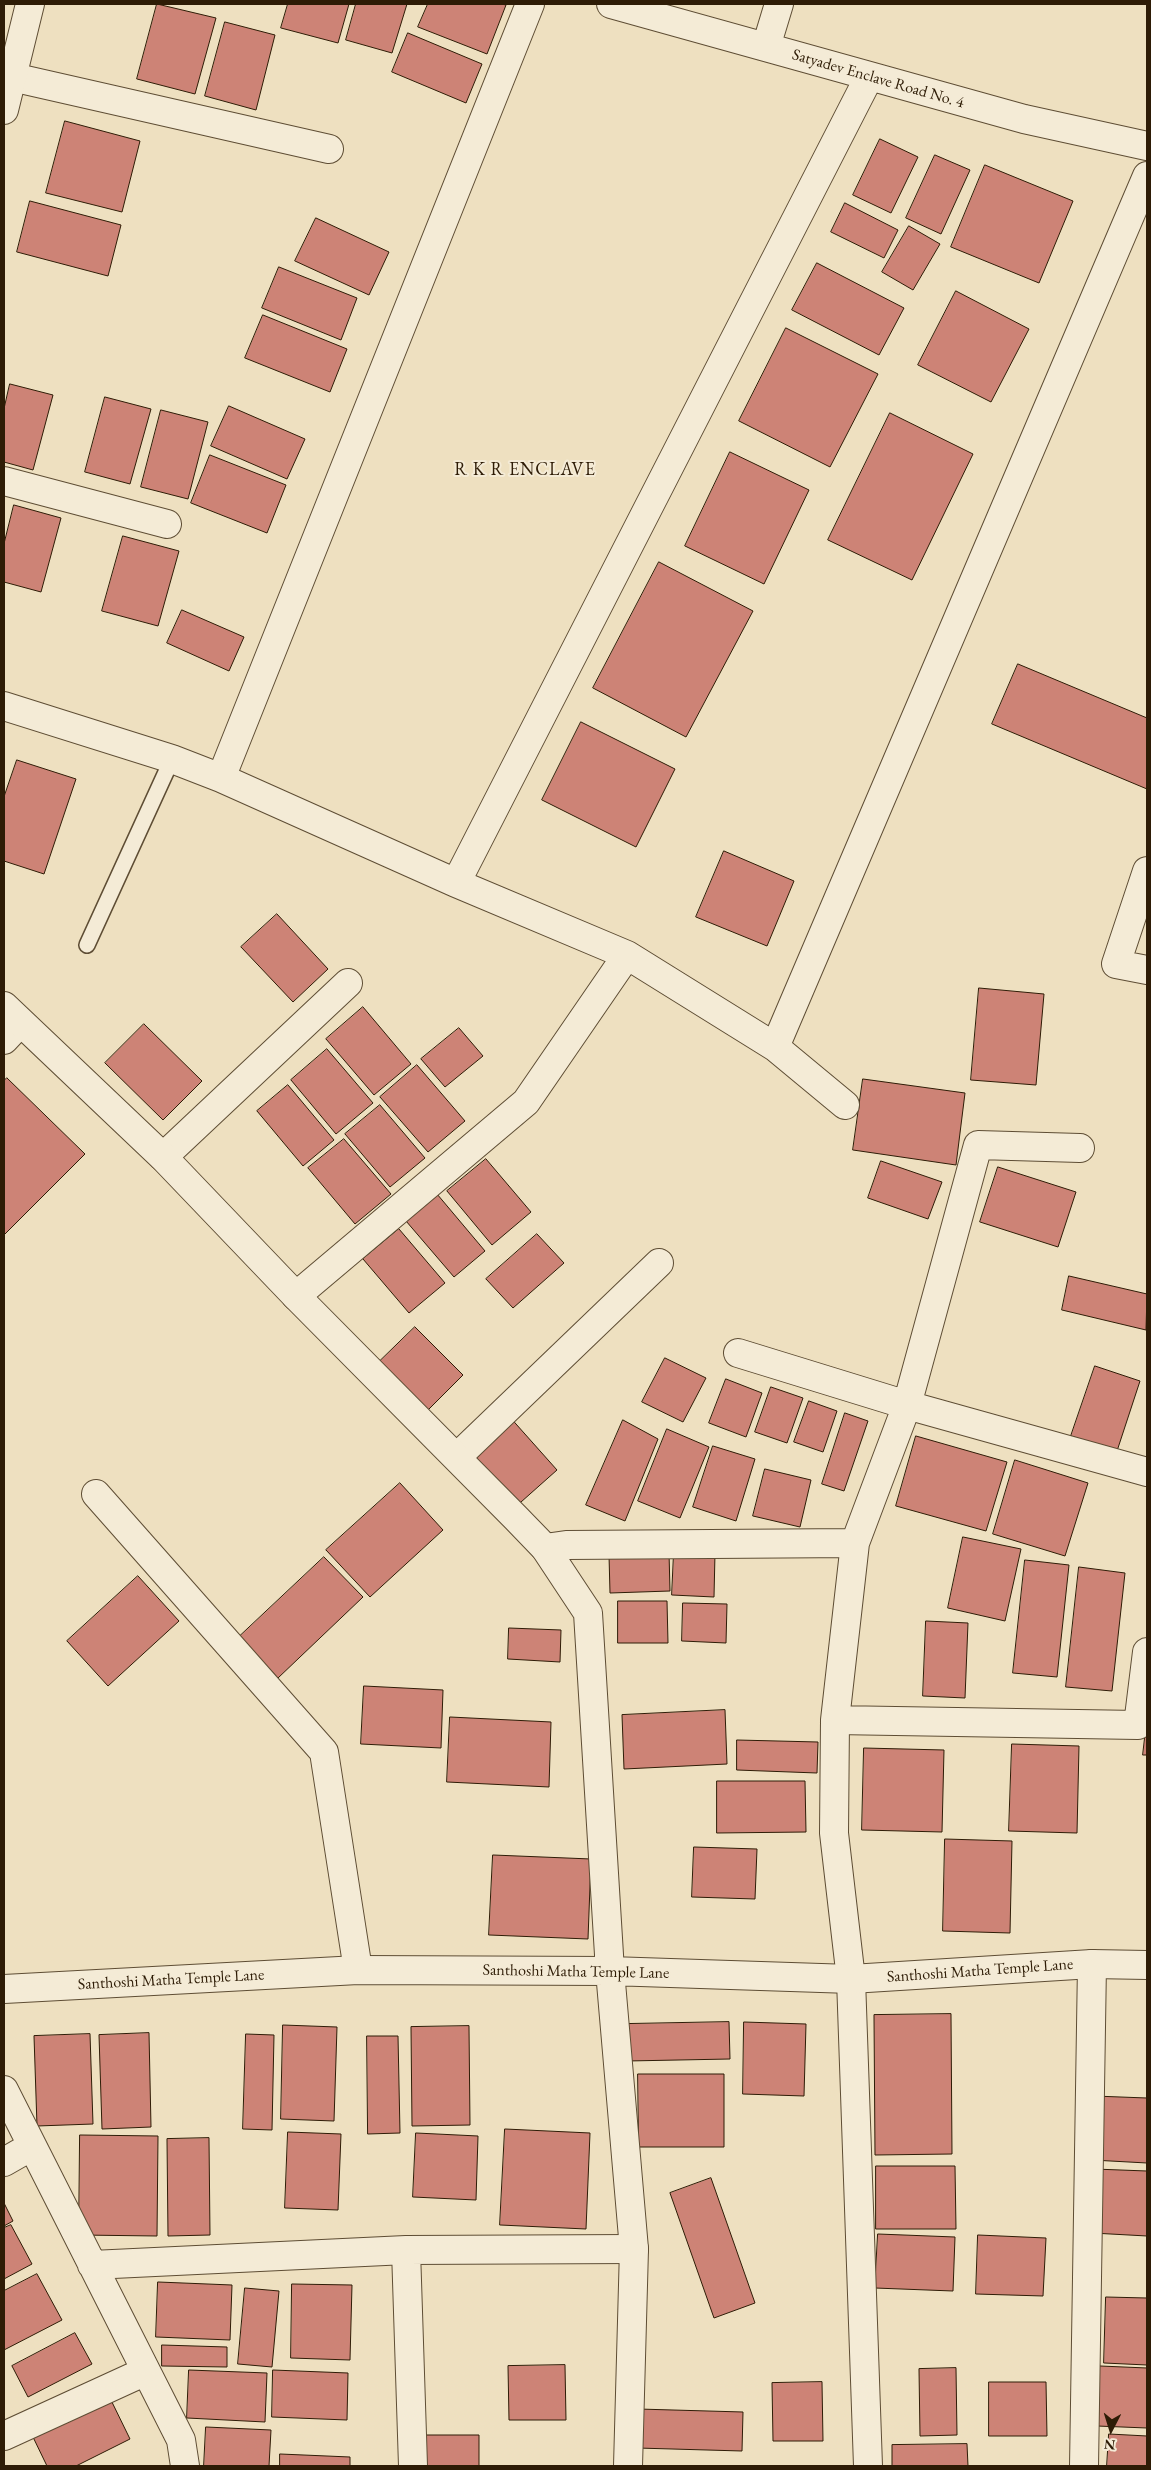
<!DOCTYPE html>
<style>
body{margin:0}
#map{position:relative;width:1151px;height:2470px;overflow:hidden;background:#eee0c0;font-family:"EB Garamond",serif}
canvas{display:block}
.frame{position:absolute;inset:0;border:5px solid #2e1c06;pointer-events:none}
.north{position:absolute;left:1086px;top:2405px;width:50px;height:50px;-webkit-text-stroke:4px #f4ebd6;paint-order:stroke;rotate:185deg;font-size:14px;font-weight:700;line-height:20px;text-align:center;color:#2e1c06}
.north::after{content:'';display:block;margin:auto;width:18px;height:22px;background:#2e1c06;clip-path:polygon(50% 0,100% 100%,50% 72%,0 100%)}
</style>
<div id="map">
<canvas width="1151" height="2470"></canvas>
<div class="frame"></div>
<div class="north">N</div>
</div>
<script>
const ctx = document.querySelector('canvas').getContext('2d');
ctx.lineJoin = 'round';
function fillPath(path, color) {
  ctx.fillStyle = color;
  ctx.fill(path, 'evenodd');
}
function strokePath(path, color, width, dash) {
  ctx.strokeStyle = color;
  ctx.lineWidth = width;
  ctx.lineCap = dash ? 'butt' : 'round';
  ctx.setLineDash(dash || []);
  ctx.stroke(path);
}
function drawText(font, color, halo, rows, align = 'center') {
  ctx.font = font + ' "EB Garamond",serif';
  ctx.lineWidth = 4;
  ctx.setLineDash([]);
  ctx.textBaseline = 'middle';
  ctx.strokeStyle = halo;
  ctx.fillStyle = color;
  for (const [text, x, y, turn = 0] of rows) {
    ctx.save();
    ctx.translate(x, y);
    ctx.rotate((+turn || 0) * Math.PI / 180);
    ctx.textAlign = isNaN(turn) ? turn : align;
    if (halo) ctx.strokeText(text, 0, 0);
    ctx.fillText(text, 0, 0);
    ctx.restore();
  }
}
const building = new Path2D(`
 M157,4L216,18L195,94L137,79Z
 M288,4H349L338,43L281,28Z
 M356,4H407L392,53L346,40Z
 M428,4H502L506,5L487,54L418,27Z
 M225,22L275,35L256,110L205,96Z
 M408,33L482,64L466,103L392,72Z
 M65,121L140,141L122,212L46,193Z
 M880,139L918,157L891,213L853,195Z
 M935,155L970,170L941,234L906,218Z
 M985,165L1073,201L1039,283L951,247Z
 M30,201L121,225L108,276L17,252Z
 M845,203L898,230L884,258L831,232Z
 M316,218L389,252L369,295L295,261Z
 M909,226L940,244L913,290L882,272Z
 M817,263L904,308L879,355L792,310Z
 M279,267L357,298L341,340L262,308Z
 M956,291L1029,329L991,402L918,365Z
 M263,315L347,349L330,392L245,358Z
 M786,328L878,374L830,467L739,421Z
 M10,384L53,395L33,470L4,462V409Z
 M105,397L151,409L130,484L85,472Z
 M229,406L305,439L287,479L211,446Z
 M161,410L208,422L188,499L141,487Z
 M890,413L973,454L912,580L828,540Z
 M730,452L809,490L764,584L685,546Z
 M210,455L286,485L267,533L191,503Z
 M14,505L61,518L41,592L4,582V544Z
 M123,536L179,551L158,626L102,611Z
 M659,562L753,611L686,737L593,688Z
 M182,610L244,637L229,671L167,643Z
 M1018,664L1147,718V789L992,724Z
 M581,722L675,769L636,847L542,800Z
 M17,760L76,779L44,874L4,861V797Z
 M724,851L794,881L767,946L696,917Z
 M277,914L328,969L293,1002L241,947Z
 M979,988L1044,994L1036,1085L971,1080Z
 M363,1007L411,1064L374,1095L326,1039Z
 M144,1024L202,1081L163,1120L105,1063Z
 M459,1028L483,1056L445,1087L421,1059Z
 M327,1049L373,1103L336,1134L291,1080Z
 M417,1065L465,1121L428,1152L380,1097Z
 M7,1078L85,1154L4,1235V1081Z
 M863,1079L965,1093L956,1165L853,1150Z
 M288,1085L334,1140L303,1166L257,1111Z
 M380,1105L425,1158L390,1187L345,1134Z
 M344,1139L391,1194L355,1224L308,1168Z
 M486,1159L531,1212L492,1245L447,1191Z
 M881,1161L942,1182L928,1219L868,1198Z
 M998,1167L1076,1192L1058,1247L980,1222Z
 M437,1194L485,1251L454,1277L406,1221Z
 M399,1229L445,1283L409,1313L363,1259Z
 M537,1234L564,1263L513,1308L486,1279Z
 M1069,1276L1147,1294L1146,1330L1062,1310Z
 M415,1327L463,1375L426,1412L377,1364Z
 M665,1358L706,1378L683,1422L642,1402Z
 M1095,1366L1140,1381L1117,1451L1071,1436Z
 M726,1379L762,1393L746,1437L709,1423Z
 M771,1387L803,1398L787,1443L755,1432Z
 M809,1401L837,1411L823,1452L794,1442Z
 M845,1413L868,1421L844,1491L822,1484Z
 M508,1415L557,1470L512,1510L463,1456Z
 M623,1420L658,1439L625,1521L586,1505Z
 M667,1429L709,1447L680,1518L638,1501Z
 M916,1436L1007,1462L986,1531L896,1506Z
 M713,1446L755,1459L736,1521L693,1507Z
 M1015,1460L1088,1483L1065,1556L993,1534Z
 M765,1469L811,1480L800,1527L753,1516Z
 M400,1483L443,1530L370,1597L326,1550Z
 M963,1537L1021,1549L1005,1621L948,1608Z
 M669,1552L670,1591L610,1593L609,1555Z
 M674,1552L715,1553L714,1597L672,1595Z
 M324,1557L363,1597L278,1678L239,1637Z
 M1025,1560L1069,1565L1057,1677L1013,1673Z
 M1079,1567L1125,1573L1112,1691L1066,1687Z
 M138,1576L179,1621L108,1686L67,1641Z
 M618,1601H667L668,1643H618Z
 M683,1603L727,1604L726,1643L682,1641Z
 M926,1621L968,1623L965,1698L923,1696Z
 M509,1628L561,1630L560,1662L508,1659Z
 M364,1686L443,1690L441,1748L361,1744Z
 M725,1710L727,1764L624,1769L622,1715Z
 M450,1717L551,1722L549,1787L447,1782Z
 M1147,1717V1755H1143Z
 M737,1740L818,1742L817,1773L737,1770Z
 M1012,1744L1079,1746L1077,1833L1009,1831Z
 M864,1748L944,1750L942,1832L862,1830Z
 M717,1781H805L806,1832L717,1833Z
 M945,1839L1012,1841L1010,1933L943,1931Z
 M694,1847L757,1849L755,1899L692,1897Z
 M493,1855L591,1859L588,1939L489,1935Z
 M951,2014L952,2154L875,2155L874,2015Z
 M729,2022L730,2059L627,2061L626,2024Z
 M744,2022L806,2024L804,2096L743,2094Z
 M283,2025L337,2027L334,2121L281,2119Z
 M469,2026L470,2125L412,2126L411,2027Z
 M149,2033L151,2127L102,2129L99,2035Z
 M90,2034L93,2124L37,2126L34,2036Z
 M246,2034L274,2035L272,2130L243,2129Z
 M367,2036H398L400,2133L368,2134Z
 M638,2074H724V2147H639Z
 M1094,2096L1147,2098V2163L1092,2160Z
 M505,2129L590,2133L586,2229L500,2225Z
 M288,2132L341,2134L338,2210L285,2208Z
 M416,2133L478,2136L476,2200L413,2197Z
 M80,2135L158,2136L157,2236L79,2235Z
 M209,2138L210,2235L168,2236L167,2139Z
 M876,2166H955L956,2229H876Z
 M1094,2169L1147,2171V2236L1092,2233Z
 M711,2178L755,2303L714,2318L670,2193Z
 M4,2203L13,2221L4,2226Z
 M11,2225L32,2264L4,2279V2228Z
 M878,2234L955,2237L953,2291L875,2288Z
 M978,2235L1046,2238L1043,2296L976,2294Z
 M37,2274L62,2320L4,2350V2291Z
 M158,2282L232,2285L230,2340L156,2337Z
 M292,2284L352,2285L350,2360L291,2358Z
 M245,2288L279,2291L272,2367L238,2364Z
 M1106,2297L1147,2298V2365L1104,2363Z
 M75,2333L92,2364L28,2397L12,2366Z
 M162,2345L227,2347V2367L162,2366Z
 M565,2365L566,2420H509L508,2366Z
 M1100,2366L1147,2368V2428L1097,2426Z
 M956,2368L957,2435L920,2436L919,2369Z
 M189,2370L267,2373L265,2422L187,2418Z
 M273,2370L348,2373L347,2420L272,2417Z
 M822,2382L823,2441H773L772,2383Z
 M989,2382H1046L1047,2436H989Z
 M109,2396L130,2439L76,2466H47L32,2435Z
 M638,2409L743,2412L742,2451L637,2448Z
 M206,2427L271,2430L269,2466H204Z
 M1109,2434L1147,2436V2466H1107Z
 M416,2435H479V2466H416Z
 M967,2444L968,2466H892V2445Z
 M280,2454L350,2457V2466H280Z`);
const service = new Path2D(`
 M87,945L172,759`);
const minor = new Path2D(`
 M611,4L1024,119L1147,146
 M766,47L779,4
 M12,77L329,149
 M4,481L167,524
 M4,706L172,759L221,778L456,883L627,955L775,1047L845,1105
 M221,778L530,4
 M1147,871L1116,964L1147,970
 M456,883L869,77
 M4,1040L20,1023
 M775,1047L1147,176
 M163,1157L348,983
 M296,1296L526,1102L627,955
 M738,1353L907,1405L1147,1472
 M457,1457L659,1263
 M96,1494L324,1752L358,1970
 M545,1548L566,1545L855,1543
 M835,1720L1138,1725L1147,1652
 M4,2090L181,2440L185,2466
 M4,2162L32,2146
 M92,2265L406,2250
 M4,2436L146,2371
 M413,2466L406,2250L634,2249
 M868,2466L851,1979L834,1833L835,1720L855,1543L907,1405L978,1145L1080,1148
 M1084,2466L1092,1964`);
const tertiary = new Path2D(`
 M4,110L30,4
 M4,1006L163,1157L296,1296L516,1518L545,1548L588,1613L610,1971L634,2249L628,2466
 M4,1989L358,1970L610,1971L851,1979L1092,1964L1147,1965`);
const streetNames = [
 ["Satyadev Enclave Road No. 4",878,79,16],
 ["Santhoshi Matha Temple Lane",980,1971,-4],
 ["Santhoshi Matha Temple Lane",576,1972,1],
 ["Santhoshi Matha Temple Lane",171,1980,-3]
];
const neighbourhoodNames = [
 ["R K R ENCLAVE",525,470]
];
fillPath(building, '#cd8376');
strokePath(building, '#2e1c06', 1);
strokePath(service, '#5e4d34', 18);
strokePath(minor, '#5e4d34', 30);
strokePath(tertiary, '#5e4d34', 30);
strokePath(service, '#f4ebd6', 15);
strokePath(minor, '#f4ebd6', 28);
strokePath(tertiary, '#f4ebd6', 28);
drawText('16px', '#2e1c06', '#f4ebd6', streetNames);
ctx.letterSpacing = '1px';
drawText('18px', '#2e1c06', '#f4ebd6', neighbourhoodNames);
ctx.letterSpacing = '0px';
</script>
